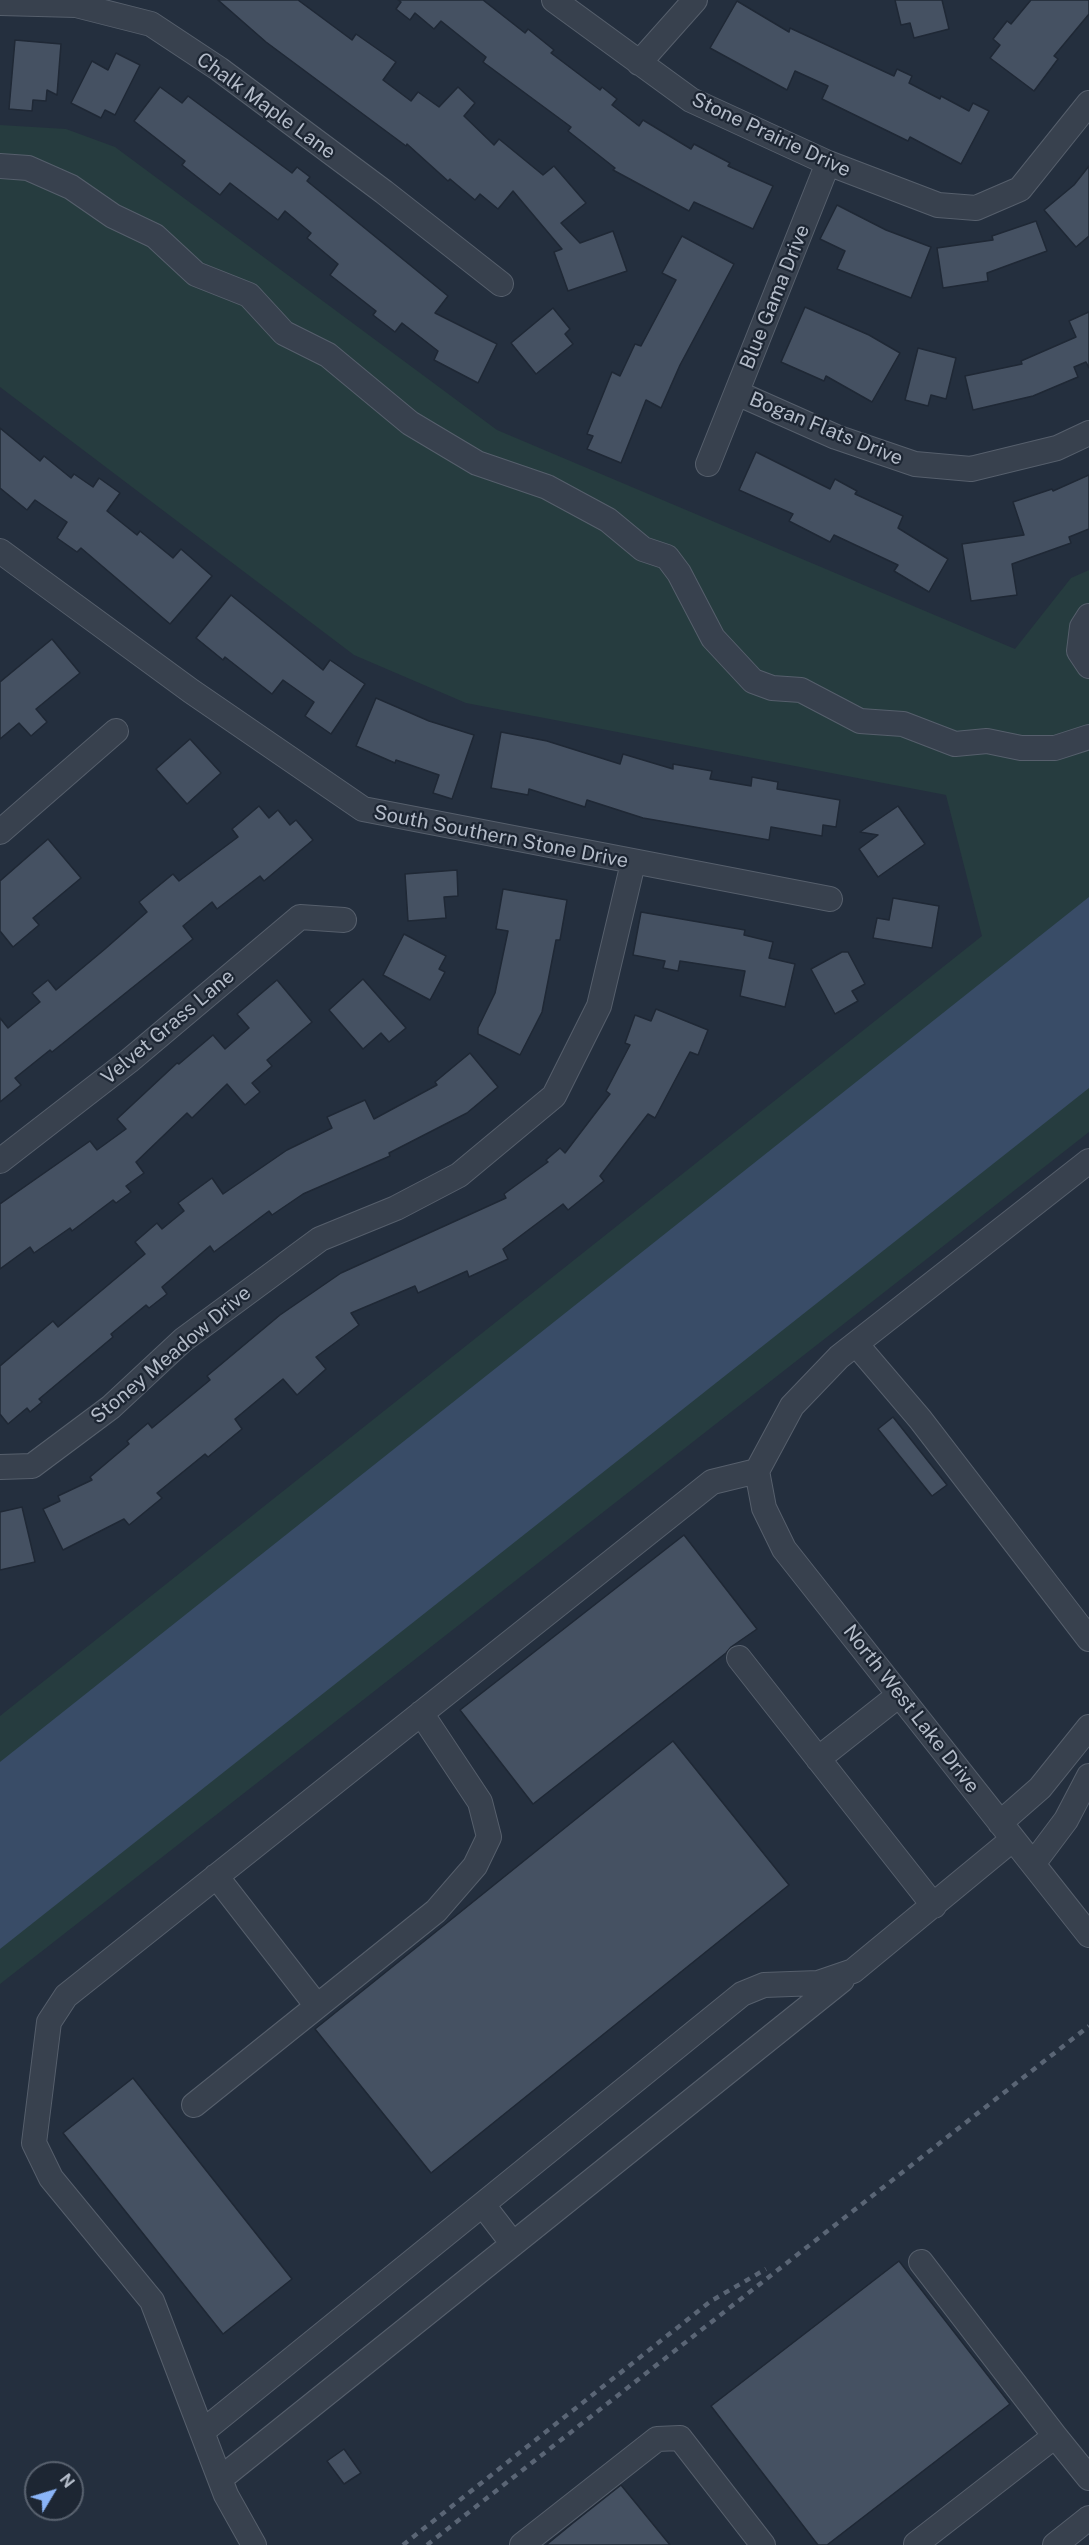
<!DOCTYPE html>
<style>
body{margin:0}
#map{position:relative;width:1089px;height:2545px;overflow:hidden;background:#242f3e;font-family:"Public Sans",sans-serif}
canvas{display:block}
.north{position:absolute;left:24px;top:2461px;width:60px;height:60px;box-sizing:border-box;background:#1d2633;border:2px solid #59626f;border-radius:50%;rotate:52deg;font-size:16px;font-weight:700;line-height:24px;text-align:center;color:#b4bcc9}
.north::after{content:'';display:block;margin:auto;width:21px;height:27px;background:#8ab4f8;clip-path:polygon(50% 0,100% 100%,50% 72%,0 100%)}
</style>
<div id="map">
<canvas width="1089" height="2545"></canvas>
<div class="north">N</div>
</div>
<script>
const ctx = document.querySelector('canvas').getContext('2d');
ctx.lineJoin = 'round';
function fillPath(path, color) {
  ctx.fillStyle = color;
  ctx.fill(path, 'evenodd');
}
function strokePath(path, color, width, dash) {
  ctx.strokeStyle = color;
  ctx.lineWidth = width;
  ctx.lineCap = dash ? 'butt' : 'round';
  ctx.setLineDash(dash || []);
  ctx.stroke(path);
}
function drawText(font, color, halo, rows, align = 'center') {
  ctx.font = font + ' "Public Sans",sans-serif';
  ctx.lineWidth = 4.5;
  ctx.setLineDash([]);
  ctx.textBaseline = 'middle';
  ctx.strokeStyle = halo;
  ctx.fillStyle = color;
  for (const [text, x, y, turn = 0] of rows) {
    ctx.save();
    ctx.translate(x, y);
    ctx.rotate((+turn || 0) * Math.PI / 180);
    ctx.textAlign = isNaN(turn) ? turn : align;
    if (halo) ctx.strokeText(text, 0, 0);
    ctx.fillText(text, 0, 0);
    ctx.restore();
  }
}
const green = new Path2D(`
 M0,125L66,129L115,147L497,430L1015,649L1071,578L1089,570V1132L0,1984V1716L982,936L946,795L466,703L354,655L0,387Z`);
const water = new Path2D(`
 M1089,897V1088L0,1949V1762Z`);
const building = new Path2D(`
 M218,0H298L352,40L356,34L396,62L383,80L411,101L418,92L439,107L458,87L475,103L464,116L494,145L499,139L543,175L554,166L586,203L561,223L580,243L613,231L627,271L568,291L554,252L562,249L513,191L498,209L480,194L475,200L450,179L448,181L407,144L406,146L266,42Z
 M398,0H483L525,33L528,29L554,50L551,53L600,90L602,87L617,99L612,105L639,126L643,120L691,149L694,144L730,163L728,166L773,186L753,229L694,202L689,211L613,170L615,168L568,131L571,127L483,62L486,57L441,21L434,29L415,13L410,20L396,9L401,2Z
 M895,0H942L949,29L914,38L910,23L901,25Z
 M1031,0H1089V14L1054,56L1058,59L1034,91L990,58L1000,45L993,39L1007,21L1011,24Z
 M737,1L789,32L790,28L894,76L897,69L912,76L909,83L940,99L941,96L969,111L973,103L989,111L961,164L910,137L908,141L822,99L828,86L795,71L787,90L710,48Z
 M15,40L61,44L57,95L47,90L46,101L33,100L32,111L9,109Z
 M116,53L140,65L115,115L105,110L101,118L71,103L92,61L108,70Z
 M160,87L182,103L188,96L292,173L297,167L310,177L307,181L448,296L435,313L497,344L478,383L434,360L438,351L402,323L395,332L373,315L376,311L330,275L338,264L307,238L311,233L285,211L278,220L230,183L220,195L182,165L185,161L134,121Z
 M1089,166V236L1076,247L1044,210L1074,185Z
 M837,205L886,230L931,247L911,298L837,269L845,251L820,239Z
 M1036,221L1047,251L987,273L988,281L943,288L937,248L993,240L992,236Z
 M682,236L734,264L680,365L661,408L646,400L621,463L587,449L593,436L587,434L612,372L620,376L635,344L641,346L676,280L662,273Z
 M805,307L869,335L900,353L872,402L826,376L824,381L781,362Z
 M553,308L570,329L565,334L573,344L536,374L511,343Z
 M1089,312V368L1086,362L1074,367L1078,377L1033,396L973,410L965,376L1022,364L1021,361L1076,337L1069,321Z
 M918,348L956,358L946,399L931,395L928,406L905,400Z
 M0,428L40,461L44,456L71,478L74,474L93,487L99,478L120,493L107,511L137,535L140,531L173,558L181,549L212,576L170,624L81,548L77,552L57,538L67,522L35,500L27,510L0,488Z
 M756,452L830,489L835,479L857,491L855,494L903,516L898,528L948,559L929,592L894,571L898,565L834,535L830,542L789,521L793,514L739,490Z
 M1089,475V529L1069,537L1071,543L1012,564L1017,595L971,601L962,544L1024,535L1013,502L1052,489L1053,491Z
 M231,595L323,670L330,660L365,684L331,734L305,716L314,702L283,680L272,694L225,657L223,660L196,638Z
 M52,639L80,673L36,709L47,722L31,736L19,723L0,739V682Z
 M376,698L429,721L474,735L452,799L433,793L439,775L396,760L395,763L356,746Z
 M501,732L547,741L620,764L623,754L673,769V764L712,771L710,779L751,786L752,777L778,782L777,789L840,800L836,827L823,825L822,836L771,827L769,840L643,818L587,800L585,807L529,789L528,795L491,788Z
 M190,739L221,773L187,804L156,769Z
 M259,806L269,818L278,810L290,825L296,820L313,840L264,881L260,876L217,909L212,902L183,926L193,939L52,1052L50,1050L15,1078L21,1085L0,1102V1018L8,1028L40,1002L32,993L48,980L56,990L105,949L147,912L139,902L173,874L179,881L238,837L232,829Z
 M898,806L925,844L878,877L859,849L878,835L860,832Z
 M48,839L81,878L33,918L39,925L13,947L0,931V881Z
 M457,870L458,896L444,897L446,918L408,921L405,874Z
 M503,889L567,900L560,940H556L542,1012L520,1055L478,1034V1028L495,993L508,931L496,929Z
 M893,898L939,906L932,948L873,938L877,918L889,920Z
 M641,912L745,930L744,935L773,942L769,958L795,964L785,1007L740,996L745,971L680,961L678,971L663,968L665,961L633,955Z
 M404,934L446,956L439,969L445,972L430,1000L383,975Z
 M842,952H848L865,984L852,991L858,1001L835,1014L811,969Z
 M363,979L406,1028L389,1042L381,1033L363,1049L329,1010Z
 M277,980L312,1022L267,1060L272,1066L252,1083L260,1092L245,1105L227,1084L192,1118L187,1113L136,1162L144,1173L126,1186L131,1192L116,1203L113,1200L72,1231L70,1228L34,1253L30,1247L0,1269V1204L90,1141L97,1150L126,1129L117,1119L177,1063L179,1064L213,1035L225,1049L249,1028L237,1014Z
 M656,1009L708,1030L698,1055L690,1052L655,1118L648,1114L600,1176L604,1181L568,1210L563,1204L503,1249L508,1259L469,1277L467,1271L418,1293L415,1286L351,1313L359,1325L316,1357L326,1369L297,1395L283,1379L235,1419L242,1429L208,1457L205,1454L157,1493L162,1498L129,1525L124,1519L63,1550L43,1509L60,1501L58,1496L92,1480L90,1477L129,1444L127,1441L148,1423L152,1428L210,1380L207,1376L280,1315L341,1273L506,1198L504,1194L548,1162L546,1160L560,1148L565,1153L610,1094L606,1091L630,1045L625,1043L635,1015L651,1021Z
 M470,1053L498,1087L467,1113L389,1153L390,1156L303,1194L272,1215L269,1211L214,1252L210,1246L162,1287L167,1294L149,1308L146,1305L111,1334L113,1337L39,1399L42,1402L30,1412L27,1408L8,1424L0,1414V1366L53,1321L58,1327L145,1254L135,1242L157,1223L162,1229L184,1211L178,1203L212,1178L223,1194L287,1150L332,1128L327,1117L365,1100L374,1119L437,1085L435,1082Z
 M893,1417L947,1485L932,1496L878,1429Z
 M22,1507L35,1562L0,1570V1512Z
 M684,1535L757,1629L731,1647L726,1653L533,1804L460,1710Z
 M673,1741L789,1885L431,2173L315,2029Z
 M133,2078L292,2279L223,2334L63,2133Z
 M899,2261L1010,2404L827,2545H818L711,2406Z
 M344,2449L361,2473L344,2484L327,2461Z
 M621,2485L670,2545H546L573,2523Z`);
const minor = new Path2D(`
 M554,0L691,100L828,163L938,205L976,208L1020,189L1089,103
 M0,3L76,5L151,24L219,69L384,192L501,284
 M639,63L695,0
 M0,166L28,168L71,187L113,216L155,236L196,274L249,295L284,333L328,355L410,423L477,463L547,487L608,520L643,549L667,557L679,573L713,638L753,681L772,688L801,690L860,721L903,724L955,744L987,741L1021,748H1055L1089,737
 M737,393L836,437L915,464L971,469L1057,448L1089,433
 M708,464L828,163
 M0,551L191,691L363,809L830,899
 M1089,616L1082,627L1079,651L1089,666
 M0,832L116,731
 M0,1161L129,1061L300,917L344,920
 M856,1344L920,1419L1089,1639
 M0,1467L32,1466L111,1407L183,1340L320,1239L396,1208L459,1175L554,1096L599,1006L633,863
 M757,1471L764,1508L784,1549L1089,1935
 M739,1658L934,1906
 M818,1759L899,1695
 M1000,1823L1040,1788L1089,1727
 M1033,1864L1066,1820L1089,1776
 M216,1876L317,2006
 M194,2105L436,1911L475,1866L489,1837L480,1802L421,1713
 M483,2205L513,2244
 M921,2262L1055,2436
 M202,2432L742,1994L764,1985L818,1983L853,1971L1013,1839
 M220,2479L842,1980
 M916,2544L1055,2436L1089,2478
 M254,2545L226,2495L152,2301L51,2178L34,2143L49,2022L66,1996L712,1482L757,1471L792,1406L839,1357L1089,1161
 M522,2545L657,2439L680,2438L763,2545
 M1055,2545L1089,2518`);
const rail = new Path2D(`
 M403,2545L711,2301L766,2269
 M427,2545L1089,2026`);
const streetNames = [
 ["Chalk Maple Lane",266,106,36],
 ["Stone Prairie Drive",771,135,25],
 ["Blue Gama Drive",775,297,-68],
 ["Bogan Flats Drive",826,429,22],
 ["South Southern Stone Drive",501,837,11],
 ["Velvet Grass Lane",168,1027,-40],
 ["Stoney Meadow Drive",171,1355,-40],
 ["North West Lake Drive",911,1709,52]
];
fillPath(green, '#263c3f');
fillPath(water, '#394c67');
fillPath(building, '#455162');
strokePath(building, '#1f2835', 1.5);
strokePath(minor, '#565f6c', 26);
strokePath(minor, '#38414e', 24);
strokePath(rail, '#5a6575', 4.5, [6, 6]);
drawText('20px', '#b4bcc9', '#1d2633', streetNames);
</script>
